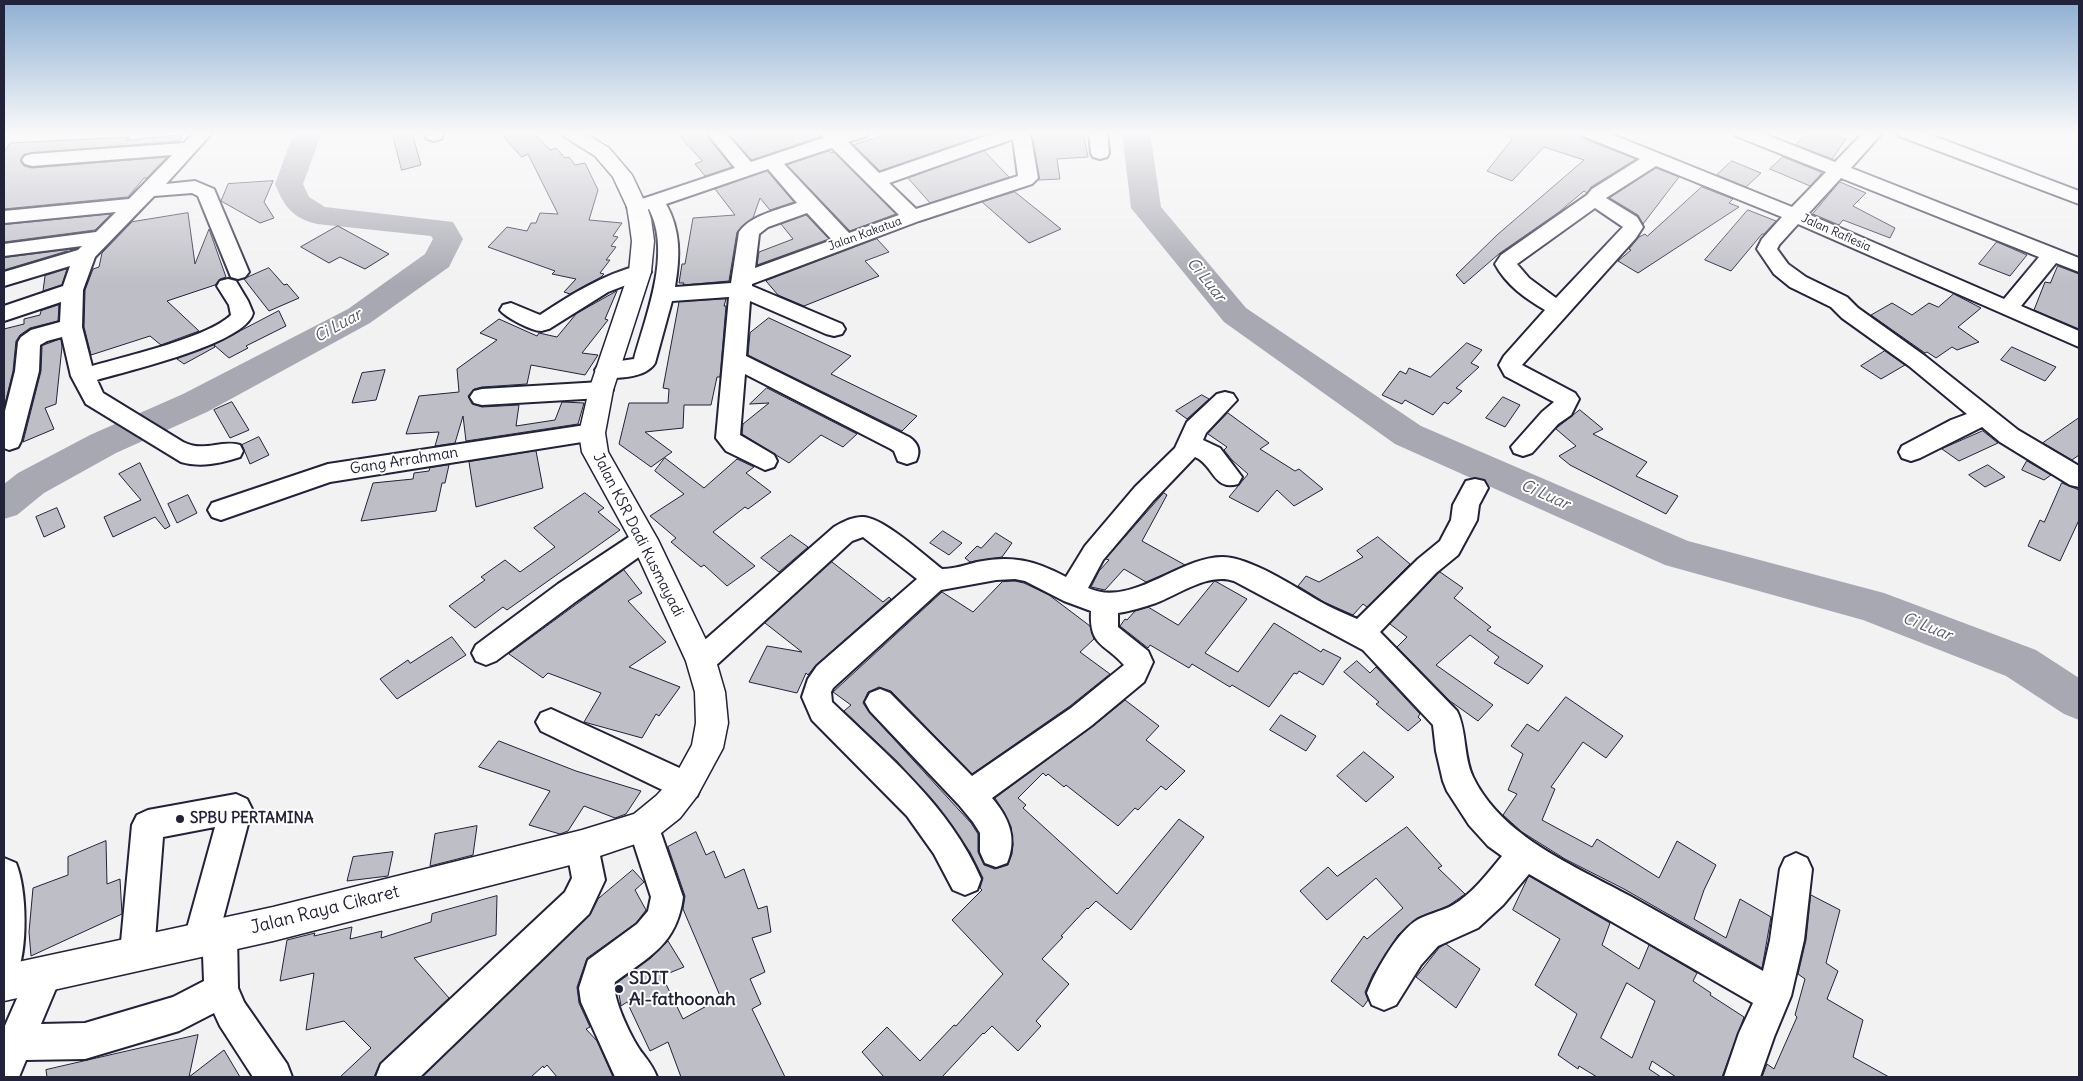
<!DOCTYPE html>
<style>
body{margin:0}
#map{position:relative;width:2083px;height:1081px;overflow:hidden;background:#f2f2f3;font-family:Delius,sans-serif}
canvas{display:block}
.frame{position:absolute;inset:0;border:5px solid #22223b;pointer-events:none}
</style>
<div id="map">
<canvas width="2083" height="1081"></canvas>
<div class="frame"></div>
</div>
<script>
const ctx = document.querySelector('canvas').getContext('2d');
ctx.lineJoin = 'round';
function fillPath(path, color) {
  ctx.fillStyle = color;
  ctx.fill(path, 'evenodd');
}
function strokePath(path, color, width, dash) {
  ctx.strokeStyle = color;
  ctx.lineWidth = width;
  ctx.lineCap = dash ? 'butt' : 'round';
  ctx.setLineDash(dash || []);
  ctx.stroke(path);
}
function drawText(font, color, halo, rows, align = 'center') {
  ctx.font = font + ' Delius,sans-serif';
  ctx.lineWidth = 4;
  ctx.setLineDash([]);
  ctx.textBaseline = 'middle';
  ctx.strokeStyle = halo;
  ctx.fillStyle = color;
  for (const [text, x, y, turn = 0] of rows) {
    ctx.save();
    ctx.translate(x, y);
    ctx.rotate((+turn || 0) * Math.PI / 180);
    ctx.textAlign = isNaN(turn) ? turn : align;
    if (halo) ctx.strokeText(text, 0, 0);
    ctx.fillText(text, 0, 0);
    ctx.restore();
  }
}
const river = new Path2D(`
 M294,132H322L303,184L309,197L325,207L453,222L463,239L449,267L370,323L207,412L116,453L44,493L17,515L4,519V484L18,473L90,435L183,394L348,309L425,254L433,239L431,236L317,224C292,218 284,206 275,184Z
 M1122,132H1150L1161,207L1246,308L1421,426L1688,541L1884,593L2036,650L2079,678V720L2064,714L2006,676L1863,620L1665,565L1395,444L1224,322L1131,208Z`);
const building = new Path2D(`
 M392,132H412L421,165L402,170Z
 M500,132H533L550,150L556,148L565,158L569,157L575,165L585,163L598,190L589,220L622,223L613,236L618,237L611,246L616,247L606,260H610L600,273L604,274L601,277L570,294L564,292L576,279L552,274L555,271L488,247L507,227L527,231L531,223H536L540,213L558,214L528,154L522,157Z
 M676,132H704L732,167L705,176L695,164L702,161Z
 M727,132H810L816,138L752,160Z
 M895,132H965L972,139L880,171L854,145Z
 M1032,132H1083L1088,157L1057,159L1060,179L1039,180Z
 M1508,132H1579L1582,138L1636,159L1591,187L1587,193L1584,191L1559,212L1500,253L1464,284L1456,275L1497,235L1584,160L1544,147L1512,181L1487,171L1513,138L1507,136Z
 M1809,132H1824L1846,139L1832,159L1796,145Z
 M183,135L179,141L24,154L20,161L24,166L32,168L167,157L147,178H144L128,197L4,209V152L10,143L130,137L127,140Z
 M829,151L831,153L834,152L896,214L850,231L787,165Z
 M984,151L1009,177L930,203L908,178Z
 M1783,157L1821,172V174L1810,186L1770,169Z
 M1732,161L1761,173L1746,187L1717,175Z
 M1656,168L1679,177L1643,224L1638,215L1610,198Z
 M767,171L794,202L770,210L760,198L753,218L737,232L729,281L683,285L684,283H679L682,264H685L693,218L735,215L715,189Z
 M273,181L264,202L274,218L260,223L221,201L228,184Z
 M1840,182L1866,193L1853,206L1895,228L1890,238L1843,220L1839,225L1813,214Z
 M1702,187L1733,199L1729,203L1739,207L1638,273L1618,261L1631,250L1629,249L1639,237L1645,234L1647,236Z
 M1015,192L1061,229L1029,243L982,202Z
 M1748,210L1776,221L1764,234H1762L1731,271L1705,260Z
 M188,213L195,264L209,229L226,277L220,279L215,285L167,301L199,331L161,345L150,336L91,355L84,327L85,290L93,269L99,267L102,253L132,222Z
 M111,214L95,230L4,242V225Z
 M806,215L829,239L757,265L759,252L793,239L781,224Z
 M338,226L389,254L365,269L340,257L329,263L301,247Z
 M877,239L889,252L865,261L879,276L804,306L778,295L766,281Z
 M1997,242L2027,255L2010,276L1979,264Z
 M67,250V251L4,270V258Z
 M2058,266L2079,274V329L2034,310L2045,282L2050,283Z
 M269,268L284,285L287,284L299,298L269,311L244,279Z
 M67,269L62,285L43,291L45,276Z
 M617,291L605,319L608,320L582,353L598,355L585,375L531,365L527,384L482,387L474,389L468,396L472,404L482,407L519,405L516,426L555,420L562,402L584,403L578,424L466,441L463,416L455,443L435,446L439,432L406,434L419,396L459,392L457,369L497,340L480,333L499,319L537,336L539,333L557,337L576,314Z
 M1954,294L1981,308L1958,327L1979,342L1957,350L1952,347L1936,358L1927,352L1925,353L1871,315L1892,303L1912,315L1929,303L1938,307Z
 M726,299L724,306H726L720,377H717L711,405H684L683,428L645,432L672,452L651,467L619,444L629,403H668L669,389L663,388L679,302Z
 M59,305L58,321L30,328L20,335L16,341L13,371L4,408V329L24,324V319L40,315L41,311Z
 M279,311L286,326L246,346L248,348L229,358L214,345Z
 M769,318L851,356L831,374L917,416L902,431L748,355L750,333Z
 M61,339L62,347L56,404L45,408L54,429L23,442L41,371L42,346Z
 M1467,343L1482,350L1471,363L1479,367L1456,388L1462,391L1448,404L1444,402L1433,415L1405,400L1402,404L1382,395L1400,371L1406,374L1409,368L1430,377Z
 M214,345L215,347L184,364L177,359Z
 M2012,347L2056,367L2045,381L2001,360Z
 M1885,351L1905,365L1881,379L1861,366Z
 M385,370L376,400L352,403L362,373Z
 M767,388L857,434L843,447L821,435L789,463L742,434L743,424L769,403L750,404Z
 M1202,395L1209,399L1187,419L1176,411Z
 M1503,397L1520,405L1505,427L1486,418Z
 M232,402L249,430L230,438L214,410Z
 M1580,410L1603,429L1593,434L1647,462L1636,476L1678,496L1666,514L1570,465L1559,456L1576,446L1556,429Z
 M1228,413L1269,443L1260,449L1295,471L1299,469L1323,489L1294,506L1277,490L1258,512L1229,497L1248,474L1232,460L1224,450L1227,447L1208,434Z
 M2079,418V455L2072,460L2043,443Z
 M1983,431L1998,443L1959,461L1942,449Z
 M259,437L269,455L250,464L242,445Z
 M536,451L543,488L476,507L469,462Z
 M665,458L704,488L737,459L754,467L746,473L771,492L748,509L745,507L713,532L755,566L727,586L704,565L701,567L671,542L676,538L650,516L684,494L655,471Z
 M2027,461L2051,475L2044,480L2022,470Z
 M140,463L170,526L165,529L155,517L113,537L104,517L141,500L119,474Z
 M449,465L445,483H442L436,511L361,521L373,483L413,479L414,473L429,471L430,468Z
 M1988,465L2005,477L1985,487L1969,475Z
 M2062,483L2079,490V520L2060,561L2028,546L2040,520L2044,522Z
 M585,493L604,508L598,512L620,530L507,610L503,607L475,628L449,606L485,580L481,577L505,560L520,572L555,547L534,528Z
 M1164,493L1167,495L1142,541L1185,565L1146,582L1124,569L1105,590L1091,587L1099,571L1109,560L1106,559Z
 M188,495L197,513L177,523L168,504Z
 M57,508L65,527L44,537L36,517Z
 M943,531L962,543L949,555L930,543Z
 M996,533L1012,543L1002,557L970,562L965,558L977,546L981,548Z
 M791,535L808,547L779,572L761,558Z
 M1378,537L1410,564L1367,607L1363,604L1353,615L1324,602L1298,586L1306,576L1319,582L1363,557L1357,551Z
 M832,562L883,602L889,597L891,599L816,665L808,675L806,673L797,693L749,682L767,646L802,652L765,623Z
 M624,570L642,593L628,601L666,642L629,667L680,687L659,716L656,714L642,738L584,722L601,693L548,673L543,678L509,654Z
 M1440,572L1463,588L1454,598L1491,627L1487,630L1543,666L1528,684L1494,663L1499,657L1470,635L1436,665L1493,705L1478,721L1450,701L1397,647L1407,637L1390,624Z
 M1015,581L1024,583L1049,595L1090,626L1094,639L1080,652L1110,674L1070,706L972,774L891,691L879,687L868,692L863,703L869,712L971,823L978,834V852L984,865L995,869L1008,865L1012,854L1013,844L1011,827L1004,812L995,798L1092,727L1125,700L1159,726L1146,740L1185,771L1166,790L1161,786L1138,810L1135,808L1118,826L1066,785L1064,787L1048,774L1046,776L1043,773L1018,798L1026,805L1023,808L1117,894L1179,819L1204,837L1131,930L1096,901L1088,909L1087,908L1061,936L1063,937L1042,959L1069,984L1036,1021L1041,1026L1018,1051L992,1026L984,1034L983,1033L942,1077H884L862,1052L887,1027L920,1061L954,1025L956,1026L1003,974L952,920L982,890L980,888L983,878L970,852L936,804L897,761L844,711L851,705L833,692L942,592L973,612L1002,582Z
 M1215,581L1247,599L1205,653L1238,672L1274,623L1321,652L1323,649L1341,658L1323,685L1299,671L1297,674L1294,673L1269,707L1232,685L1230,687L1192,664L1189,668L1150,645L1148,648L1120,626L1125,619L1127,620L1135,611L1148,607L1178,625Z
 M452,637L466,655L397,699L380,679L408,660L410,663Z
 M1357,661L1370,673L1376,667L1420,714L1418,717L1421,720L1408,731L1376,704L1379,702L1344,672Z
 M1566,697L1623,736L1606,758L1583,742L1551,787L1555,789L1542,820L1592,847L1597,839L1659,878L1677,841L1716,865L1704,890L1694,919L1726,938L1740,899L1771,917L1762,968L1624,889L1565,859L1522,832L1503,815L1517,794L1508,790L1523,754L1511,746L1527,724L1538,731Z
 M1281,715L1316,736L1306,751L1270,730Z
 M499,741L576,771L641,791L626,814L615,818L584,806L568,831L560,834L529,825L550,791L479,767Z
 M1364,752L1394,777L1366,802L1337,776Z
 M477,826L473,855L430,866L435,834Z
 M1407,827L1442,866L1438,868L1465,894L1448,906L1417,918L1398,935L1373,974L1365,992L1368,1000L1363,1007L1331,981L1364,936L1367,939L1403,908L1376,878L1327,920L1300,891L1328,867L1337,876Z
 M696,832L706,855L714,851L725,878L744,869L758,909L767,906L771,932L752,938L765,972L750,979L761,1004L752,1009L785,1077H681L668,1042L650,1051L627,1002L621,1006L617,983L651,958L668,941L684,967L662,976L683,1019L721,998L683,909L685,896L668,847Z
 M106,841L107,884L120,879L122,914L31,956L29,932L33,888L68,875V857Z
 M393,852L388,876L347,881L353,857Z
 M633,870L644,882L635,890L646,910L636,923L587,958L577,987L579,1003L590,1027L586,1029L597,1041L613,1077H557L547,1065L544,1068L543,1066L531,1077H422L590,915L598,899Z
 M1529,876L1610,923L1602,945L1639,969L1649,945L1697,973L1693,981L1711,993L1710,995L1744,1017L1722,1077H1676L1652,1061L1649,1069L1661,1077H1597L1579,1066L1578,1069L1558,1055L1577,1014L1535,985L1560,939L1513,910ZM1627,983L1655,1001L1632,1058L1601,1038Z
 M1811,895L1840,910L1826,963L1838,971L1827,999L1863,1020L1853,1057L1889,1077H1762L1767,1064L1774,1069L1797,1017L1795,1015L1805,979L1798,974L1806,940Z
 M497,896L496,935L414,958L449,998L380,1063L374,1077H340L371,1048L344,1021L306,1030L314,973L280,981L287,940L315,933L314,936L352,927L350,939L382,931L381,938L431,922L432,914Z
 M1446,944L1480,969L1456,1008L1416,977L1439,948Z
 M198,1035L189,1077L224,1050L240,1077H47L46,1070Z`);
const minor = new Path2D(`
 M194,132H213L166,184L195,181L214,189L249,272L245,277L238,279L231,277L198,196L192,193L154,196L95,257L83,290L82,327L92,366C126,356 207,338 231,315L229,305L217,286L220,281L228,279L236,281L248,301L253,313C246,344 126,371 97,380L103,393L183,442C205,453 220,439 240,445L243,451L240,457C221,463 201,468 181,462L86,404L71,376L62,337L47,341L40,345L39,371L21,441L18,447L9,450L4,448V415L15,371L18,342L21,337L31,330L60,322L61,302L4,321V306L63,286L70,266L4,286V272L78,250L82,246L4,256V244L96,232L116,212L4,223V211L129,199L172,155L32,166L25,164L22,160L25,156L32,154L184,143Z
 M424,132H442L443,135L441,139L434,141L427,139Z
 M706,132H725L751,162L823,138L818,132H869L867,136L848,142L879,173L998,132H1030L1038,178L1032,184L919,221L752,284V286L842,324L845,329L842,334L834,336L826,334L750,301L746,356L909,437C918,443 921,451 916,461L907,464L898,461L894,451L891,449L745,374L740,435L774,455L777,461L774,467L765,470L726,451L716,438L729,297L672,301L655,363C646,378 615,380 599,376L595,370L599,364L634,359C646,315 672,253 649,209L637,213L630,211L627,207L630,203L735,168ZM1013,139L1018,176L916,209L889,183ZM832,148L899,215L849,233L784,164ZM768,169L797,203C778,210 751,215 739,232L731,283L675,287C680,257 681,231 666,204ZM807,213L832,240L755,268L759,234L768,227Z
 M1089,132H1107L1109,153L1107,157L1100,159L1093,157L1091,153Z
 M1581,132H1606L1792,207L1826,172L1736,136L1734,132H1759L1835,162L1864,132H1883L1851,168L2079,258V272L2056,263L2021,306L2079,331V347L1798,224L1779,245L1777,249L1788,264L1806,277L1847,297L1858,308L1925,356L2018,430L2079,466V487L2070,485L2000,442L1982,427L1920,458L1911,461L1902,458L1899,452L1902,446L1951,420L1967,414L1909,366L1842,318L1831,307L1790,287L1774,274L1757,249L1762,239L1782,217L1656,166L1606,198L1637,217L1643,227L1636,238L1522,365L1575,393L1579,399L1571,415L1558,424L1532,453L1523,456L1514,453L1511,447L1542,412L1554,402L1505,376L1499,365L1504,356L1545,310C1525,298 1506,285 1495,264L1501,255L1587,195L1592,189L1640,159L1583,136ZM1841,178L2039,257L2004,299L1808,214ZM1595,208L1623,227L1556,298L1529,278L1517,264Z
 M1897,132H1923L2079,191V204L1899,136Z
 M640,265L647,267L651,272L647,277L608,292L549,329C548,329 542,331 541,331C532,331 505,317 500,310L503,305L511,303L540,315C572,294 602,275 640,265Z
 M601,382L609,384L613,390L609,396L601,398L482,405L474,403L470,397L474,391L482,389Z
 M1225,392L1233,394L1237,400L1206,433L1203,440L1220,448L1242,477L1238,484C1213,491 1214,465 1195,457L1153,501L1103,560L1088,588C1132,608 1179,557 1222,557C1250,557 1295,587 1319,601C1331,608 1344,613 1357,619L1418,559L1440,541L1451,520L1453,505L1466,481L1475,479L1484,481L1488,488L1479,505L1477,520L1458,555L1436,573L1380,632L1457,711C1467,731 1463,756 1473,777C1502,837 1575,866 1630,896C1674,921 1719,946 1763,971L1770,940L1780,869L1785,858L1796,853L1807,858L1812,869L1804,940L1791,996L1774,1037L1760,1077H1724L1739,1033L1753,1003L1529,874L1503,905L1478,928L1438,946L1421,965L1396,1005L1384,1010L1372,1005L1367,993C1375,972 1395,936 1414,922C1425,914 1441,912 1453,905C1472,894 1488,873 1502,856L1488,846L1469,825L1447,791L1443,781L1436,751L1433,725L1363,650L1234,581C1209,572 1179,594 1156,603C1144,607 1131,611 1118,613V627L1148,651L1153,662L1144,682L1091,726L992,798C1008,817 1018,837 1007,863L996,867L985,863L980,852V833L973,822L959,805L870,711L865,702L870,693L880,689L890,693L972,776L1071,708L1124,665C1105,643 1089,647 1091,611L1064,601L1025,581L1015,579L996,580L941,590L833,688L831,692L832,702C888,756 950,806 981,879L977,890L965,895L953,890L934,854L907,816L812,720L802,697L808,679L817,666L917,579L863,537L852,541L711,670L701,673L691,670L687,661L691,652L834,527C842,522 854,516 864,517C885,519 924,555 942,569C954,569 966,565 977,562C1012,555 1034,560 1066,577L1085,546L1135,487L1175,448L1187,422L1217,394Z
 M592,424L601,427L604,433L601,439L330,482L221,520L212,517L208,510L212,503L328,464Z
 M644,530L653,533L657,540L653,547L578,600L496,661L486,665L476,661L472,653L476,645L558,584L635,533Z
 M551,709L697,776L701,786L697,796L686,800L675,796L541,731L536,722L541,713Z
 M236,794L247,799L252,809L223,919L232,923L237,935L238,988L244,1002L287,1064L292,1077H253L220,1026L214,1013L179,1031L85,1059L26,1060L19,1077H4V1028L33,962L45,957L57,962L62,974L41,1024L85,1023L173,997L204,981L203,955L201,956L189,951L184,939L215,827L163,837L154,953L149,965L137,970L125,965L120,953L132,825L137,815L148,810Z
 M644,811L655,816L683,897C677,944 650,956 615,982C611,997 633,1042 643,1054C649,1062 653,1067 657,1077H615L581,1002L579,988L588,960L637,924L648,911L651,897L628,826L633,816Z
 M582,831L593,835L598,846L605,880L589,914L420,1077H376L381,1064L565,892L572,878L566,846L571,835Z
 M4,858L16,863C27,890 28,950 16,977L4,982Z`);
const major = new Path2D(`
 M560,132H583L609,148L632,175L647,207L651,219L654,241L651,272L613,390L605,433L608,452L658,540L716,661L725,692L728,723L723,748L697,796L680,818L656,837L582,862L273,941L4,1001V965L273,907L582,830L634,814L656,796L675,776L692,745L696,723L695,692L686,661L631,541L582,452L579,433L589,390L629,272L632,241L629,219L627,207L613,177L595,156L563,136Z`);
const markers = [
 [180,819,5,"#22223b"],
 [619,989,5,"#22223b"]
];
const farStreetnames = [
 ["Jalan Raflesia",1836,233,24],
 ["Jalan Kakatua",865,234,-20]
];
const streetNames = [
 ["Gang Arrahman",404,461,-9],
 ["Jalan KSR Dadi Kusmayadi",638,535,63]
];
const poiNames = [
 ["SPBU PERTAMINA",190,819]
];
const waterNames = [
 ["Ci Luar",1206,280,51],
 ["Ci Luar",338,326,-29],
 ["Ci Luar",1545,495,24],
 ["Ci Luar",1927,627,21]
];
const nearStreetnames = [
 ["Jalan Raya Cikaret",325,910,-14]
];
const nearPoinames = [
 ["SDIT",629,979],
 ["Al-fathoonah",629,1000]
];
fillPath(river, '#a8a8b2');
fillPath(building, '#bebec6');
strokePath(building, '#22223b', 1);
strokePath(minor, '#22223b', 4);
strokePath(major, '#22223b', 3);
fillPath(minor, '#fff');
fillPath(major, '#fff');
const sky = ctx.createLinearGradient(0, 0, 0, 283);
sky.addColorStop(0, '#8eafd2');
sky.addColorStop(0.47, '#f9f9fa');
sky.addColorStop(1, '#f9f9fa00');
ctx.fillStyle = sky;
ctx.fillRect(0, 0, 2083, 283);
for (const [x, y, r, color] of markers) {
  const dot = new Path2D();
  dot.arc(x, y, r, 0, 2 * Math.PI);
  ctx.fillStyle = color;
  ctx.fill(dot);
  strokePath(dot, '#fff', 2);
}
drawText('12px', '#22223b', '#fff', farStreetnames);
drawText('15px', '#22223b', '#fff', streetNames);
drawText('bold 15px', '#22223b', '#fff', poiNames, 'left');
drawText('italic 16px', '#58586b', '#fff', waterNames);
drawText('18px', '#22223b', '#fff', nearStreetnames);
drawText('bold 18px', '#22223b', '#fff', nearPoinames, 'left');
</script>
